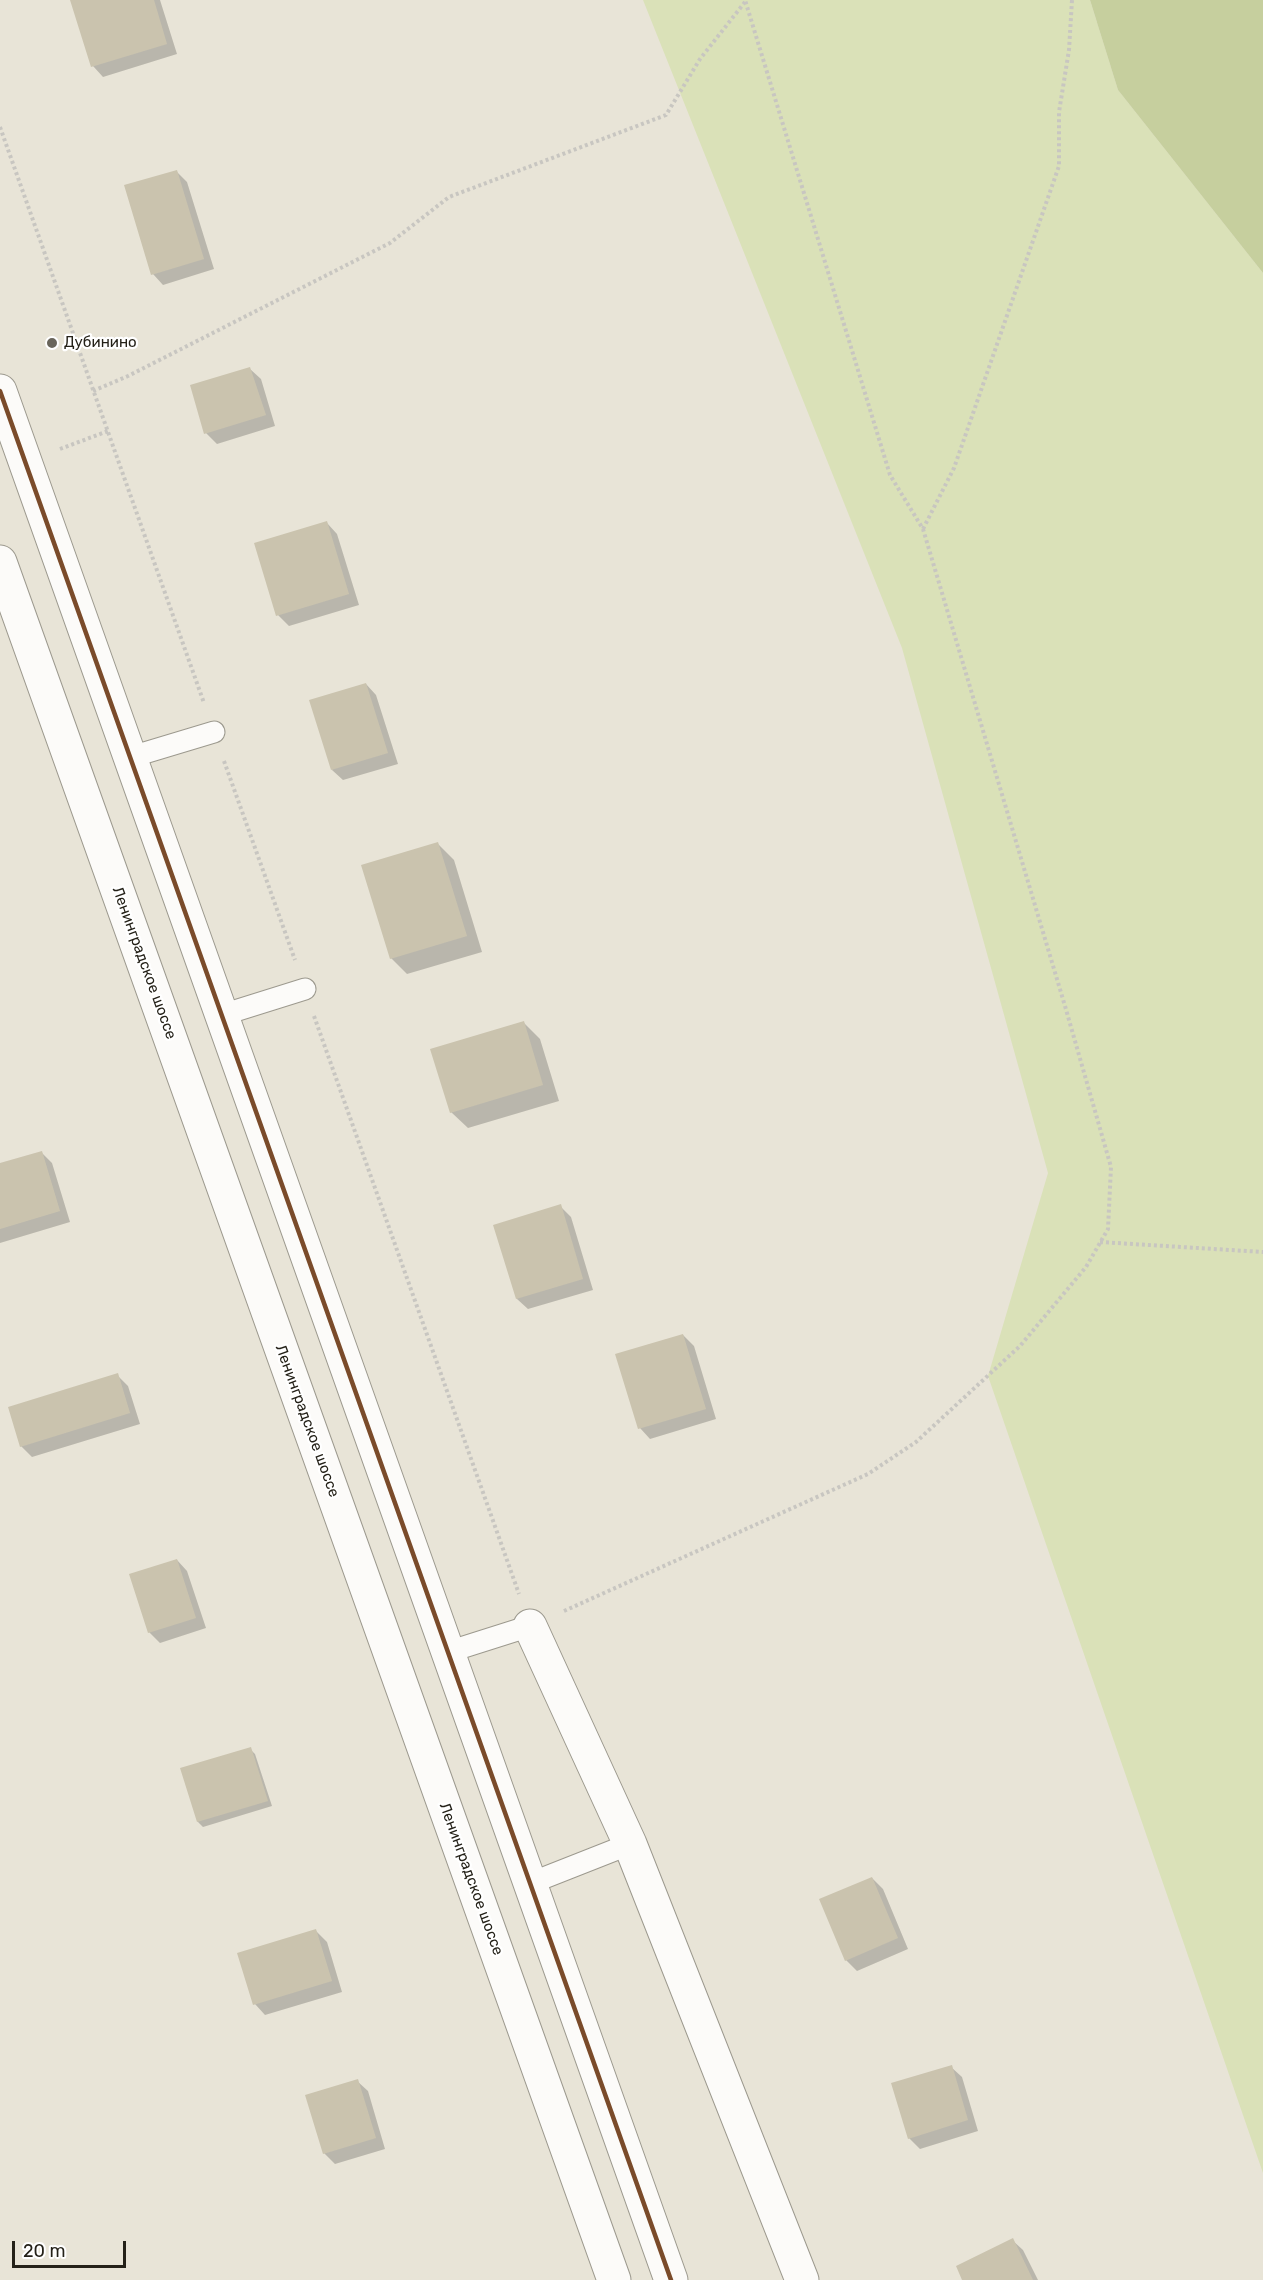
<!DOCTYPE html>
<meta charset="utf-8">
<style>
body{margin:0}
#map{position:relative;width:1263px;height:2280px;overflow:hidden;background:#e8e4d7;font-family:Rubik,sans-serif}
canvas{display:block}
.scale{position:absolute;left:12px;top:2241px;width:114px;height:27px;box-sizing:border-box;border:3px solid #242118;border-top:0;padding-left:8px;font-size:18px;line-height:21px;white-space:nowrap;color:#242118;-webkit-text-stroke:4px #fff;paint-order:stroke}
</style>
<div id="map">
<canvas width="1263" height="2280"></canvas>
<div class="scale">20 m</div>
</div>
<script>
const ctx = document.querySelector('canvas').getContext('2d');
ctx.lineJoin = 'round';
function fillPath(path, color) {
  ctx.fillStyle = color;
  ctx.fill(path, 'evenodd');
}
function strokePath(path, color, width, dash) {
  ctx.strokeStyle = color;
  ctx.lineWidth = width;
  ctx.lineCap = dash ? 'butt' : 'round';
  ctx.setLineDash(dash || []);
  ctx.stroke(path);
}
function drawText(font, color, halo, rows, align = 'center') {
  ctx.font = font + ' Rubik,sans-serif';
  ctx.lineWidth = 4.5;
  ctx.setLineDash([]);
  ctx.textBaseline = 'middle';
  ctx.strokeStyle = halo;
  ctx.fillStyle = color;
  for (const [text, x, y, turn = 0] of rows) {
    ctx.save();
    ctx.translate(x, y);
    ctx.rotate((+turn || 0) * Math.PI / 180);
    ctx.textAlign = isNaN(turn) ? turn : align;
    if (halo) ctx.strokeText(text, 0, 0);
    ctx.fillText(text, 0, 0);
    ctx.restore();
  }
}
const green = new Path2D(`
 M643,0H1090L1118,90L1263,273V2173L988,1376L1048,1173L902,648Z`);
const forest = new Path2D(`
 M1090,0H1263V273L1118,90Z`);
const shadow = new Path2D(`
 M72,0H160L177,54L103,77L93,66Z
 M176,171L187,182L214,269L163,285L153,274Z
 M250,369L261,379L275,426L217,444L206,433Z
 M327,523L337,534L359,605L289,626L278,615Z
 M366,684L376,695L398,764L343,780L332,770Z
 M438,844L454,860L482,952L407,974L391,958Z
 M524,1023L540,1039L559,1101L468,1128L451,1112Z
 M41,1152L52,1163L70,1222L0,1243V1165Z
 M560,1206L571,1217L593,1290L528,1309L517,1299L495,1226Z
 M683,1335L694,1346L716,1419L650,1439L640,1428Z
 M117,1375L128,1386L140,1424L32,1457L21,1446Z
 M177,1560L187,1571L206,1628L160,1643L149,1632Z
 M250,1749L255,1754L272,1806L203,1827L198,1822L182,1769Z
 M872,1878L883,1889L908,1949L857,1971L846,1960Z
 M316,1931L327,1942L342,1992L265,2015L255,2004Z
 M951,2067L962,2077L978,2131L920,2149L909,2138Z
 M357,2081L368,2091L385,2149L335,2164L324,2153Z
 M1012,2240L1023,2250L1038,2280H964Z`);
const building = new Path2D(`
 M70,0H154L167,44L91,67Z
 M177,170L204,259L151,275L124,185Z
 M250,367L266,415L204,434L190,385Z
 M327,521L349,594L276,616L254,543Z
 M366,683L388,753L331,770L309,700Z
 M438,842L467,936L390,959L361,865Z
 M524,1021L543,1085L450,1113L430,1049Z
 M42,1151L60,1211L0,1229V1163Z
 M561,1204L583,1279L516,1299L493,1225Z
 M683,1334L706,1409L638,1429L615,1354Z
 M118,1373L130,1413L20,1447L8,1407Z
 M177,1559L196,1618L148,1633L129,1574Z
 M251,1747L268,1801L197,1822L180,1768Z
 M872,1877L898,1938L845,1961L819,1899Z
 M316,1929L332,1981L253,2005L237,1953Z
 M952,2065L968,2120L908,2139L891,2083Z
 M358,2079L376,2138L323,2154L305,2095Z
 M1013,2238L1033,2280H962L956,2266Z`);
const path = new Path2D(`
 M0,127L204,703
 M93,391L128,376L390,243L449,197L666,115L700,59L745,2
 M60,449L108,431
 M923,529L954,468L1059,166V112L1069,50L1072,0
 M224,761L295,960
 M314,1016L519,1594
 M1100,1242L1263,1252
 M564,1611L868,1474L916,1442L1020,1346L1086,1267L1108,1229L1111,1167L1065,1006L923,529L890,475L745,0`);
const lane = new Path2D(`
 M131,757L214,732
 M222,1015L305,989
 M448,1652L530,1626
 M531,1883L630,1844`);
const street = new Path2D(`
 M530,1626L630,1844L802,2280`);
const highway = new Path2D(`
 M0,391L671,2280
 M0,562L614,2280`);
const bus1 = new Path2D(`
 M0,391L671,2280`);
const markers = [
 [52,343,6,"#69655b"]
];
const poiNames = [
 ["Дубинино",64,343]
];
const streetNames = [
 ["Ленинградское шоссе",144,963,70],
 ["Ленинградское шоссе",307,1421,70],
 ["Ленинградское шоссе",471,1879,70]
];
fillPath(green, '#dae1b8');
fillPath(forest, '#c6cf9e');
fillPath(shadow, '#0003');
fillPath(building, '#cac3ae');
strokePath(lane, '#9c998e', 23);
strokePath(street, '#9c998e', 35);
strokePath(highway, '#9c998e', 35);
strokePath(path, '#c8c6c1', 4, [3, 3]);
strokePath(lane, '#fcfbf9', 21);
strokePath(street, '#fcfbf9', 33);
strokePath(highway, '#fcfbf9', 33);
strokePath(bus1, '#7a4b2a', 4.5);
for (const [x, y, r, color] of markers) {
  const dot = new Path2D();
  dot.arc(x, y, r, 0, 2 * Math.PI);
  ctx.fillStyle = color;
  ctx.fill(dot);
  strokePath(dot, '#fff', 2);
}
drawText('15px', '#242118', '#fff', poiNames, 'left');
drawText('15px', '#242118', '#fff', streetNames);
</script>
